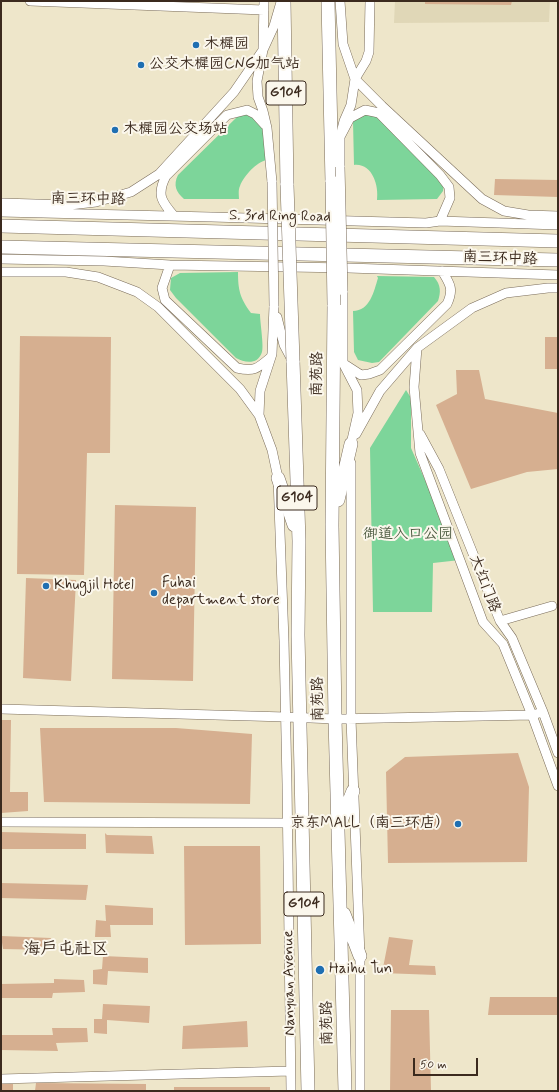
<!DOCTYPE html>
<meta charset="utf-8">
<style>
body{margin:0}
#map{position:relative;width:559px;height:1092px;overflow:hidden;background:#eee6ca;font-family:Mynerve,sans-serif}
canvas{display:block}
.frame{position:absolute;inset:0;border:2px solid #3b2a1e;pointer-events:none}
.scale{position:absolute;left:413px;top:1058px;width:65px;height:18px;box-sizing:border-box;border:2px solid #3b2a1e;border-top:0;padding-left:5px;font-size:12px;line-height:14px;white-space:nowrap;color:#3b2a1e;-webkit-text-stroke:3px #fbf7ec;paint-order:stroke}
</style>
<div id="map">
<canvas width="559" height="1092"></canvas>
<div class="frame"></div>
<div class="scale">50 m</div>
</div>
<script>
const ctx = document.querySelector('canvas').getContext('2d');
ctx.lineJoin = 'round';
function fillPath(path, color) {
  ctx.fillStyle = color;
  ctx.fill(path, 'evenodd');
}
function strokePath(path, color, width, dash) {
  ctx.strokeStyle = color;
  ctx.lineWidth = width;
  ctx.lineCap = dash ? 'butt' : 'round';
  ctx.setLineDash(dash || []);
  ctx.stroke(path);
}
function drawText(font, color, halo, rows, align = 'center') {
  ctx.font = font + ' Mynerve,"LXGW WenKai TC",sans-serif';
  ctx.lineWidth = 4;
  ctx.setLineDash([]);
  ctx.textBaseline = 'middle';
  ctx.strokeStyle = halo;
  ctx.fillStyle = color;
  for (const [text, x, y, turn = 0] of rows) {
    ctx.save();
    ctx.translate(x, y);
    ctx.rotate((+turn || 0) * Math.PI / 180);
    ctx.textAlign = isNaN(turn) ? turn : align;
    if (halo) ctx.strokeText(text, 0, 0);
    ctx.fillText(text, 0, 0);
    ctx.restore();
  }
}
const built = new Path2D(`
 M395,1H550L549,22L394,23Z`);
const green = new Path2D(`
 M243,113L266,122L267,160C256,162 244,176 240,186C238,190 239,195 239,199H184C176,192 173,185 178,175L238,116Z
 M363,114L379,117L444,184L443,191L437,199L377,200C379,185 372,163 354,165L353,121Z
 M238,272C238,290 240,298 251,313L260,314C260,322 264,346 262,352C258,365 245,363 236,358L176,298L170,290L171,278L180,273Z
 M377,276L434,277C441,285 441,292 438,301L379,362L372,363L358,360L354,352L353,311C370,311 374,291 378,278Z
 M406,390L411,398V448L460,560L433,563L432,612H373L370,448Z`);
const building = new Path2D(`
 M425,1H512L511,5L425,4Z
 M495,179L558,180V197L494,195Z
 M20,336L111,337L110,453H87L84,575L17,574Z
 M545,337H558V369H545Z
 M456,370H479L485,399L558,413V469L527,472L471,489L436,405L457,394Z
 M115,505L196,507L193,681L112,679Z
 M26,578L76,580L71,681L23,678Z
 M1,720H11L10,792H28V811L1,813Z
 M40,728H176L252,734L250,804L44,802Z
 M518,753L529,787L527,862L388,863L386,772L405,757Z
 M1,832L86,834V849H1Z
 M105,833L107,835L152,836L154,854L106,853Z
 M184,846H260L261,944L185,945Z
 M1,883L88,885L86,900L1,898Z
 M105,905L153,908V925H110L111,937H95L96,920L106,921Z
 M1,936L51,938L52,950L3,949Z
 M389,937L413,940L409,965L435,966L436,975L382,973Z
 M103,956L148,958V973L108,971L107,985L93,984V970L102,969Z
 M54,979L84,980L85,992L53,993L52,998H1V984L54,983Z
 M490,997H558V1015H488Z
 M103,1004L150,1006L149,1023L107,1020V1034L94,1033V1019H102Z
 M391,1010H429L431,1091H390Z
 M247,1021L248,1047L182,1049L183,1026Z
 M52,1028H87L88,1042L56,1043L58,1051L1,1050V1035H53Z
 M36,1083L146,1084V1091H35Z
 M1,1084H13V1091H1Z
 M174,1087H270V1091H174Z`);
const minor = new Path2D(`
 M30,1L264,10
 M264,1L263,50L257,81L258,97L263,111L267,128L272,182
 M340,1L343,44L355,79L351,105L344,121L340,137V167
 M355,79L382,106L482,199L504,211L528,215L558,216
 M355,79L366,61L369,52L370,1
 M340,137L350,118L365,110L379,113L440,175L449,187L450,198L440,221
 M1,203L70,205L96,202L131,192L159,174L234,92L263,50L274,26L281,2
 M1,212C143,216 284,218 426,223L440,221L558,225
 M174,216C162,202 156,195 166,176L227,115L247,110L255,114L265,125
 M1,259L104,261L170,265L348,268L558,275
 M170,265L162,288L165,300L237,368C255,372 258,368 271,357
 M1,272H66L98,277L137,292L158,307L240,389L259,415L272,450L278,478L284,641L287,784L291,1091
 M343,291V363L357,390L358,413L351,444V450
 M277,317L284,345L292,360
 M417,348L414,387L420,453L483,622L503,644L532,715L558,786
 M344,364L361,375L369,374L380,370L447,304C454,289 450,284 442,271
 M259,415L260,391L272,354L274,306
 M356,434L380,391L417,348L472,308L506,293L548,288H558
 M420,434L439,469L500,621L512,638L543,712L558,753
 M351,463V719L360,956V1091
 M500,621L552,606
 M1,709L286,717L335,719L532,715L543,712
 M1,822L288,823
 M1,1079L290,1071`);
const highway = new Path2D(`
 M284,1L287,185
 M328,1L332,182
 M1,226L558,241
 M1,247L558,260
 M334,305L332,525L335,719L345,1091
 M293,361L299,541L298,635L308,1091
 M278,478L294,525
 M338,500L351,444
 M341,821L353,791
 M344,914L360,956`);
const minorBridge = new Path2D(`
 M340,167L343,291
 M272,182L274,306`);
const highwayBridge = new Path2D(`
 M332,182L334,305
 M287,185L293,361`);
const markers = [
 [196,45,4,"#1f6fb2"],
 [141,65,4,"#1f6fb2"],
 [115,130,4,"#1f6fb2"],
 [46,586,4,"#1f6fb2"],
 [154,593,4,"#1f6fb2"],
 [458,824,4,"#1f6fb2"],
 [320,970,5,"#1f6fb2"]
];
const shields = [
 [286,93,40],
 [297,498,40],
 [304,904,40]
];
const shieldNames = [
 ["G104",286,93],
 ["G104",297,498],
 ["G104",304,904]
];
const poiNames = [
 ["木樨园",204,45],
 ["公交木樨园CNG加气站",149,65],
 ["木樨园公交场站",123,130],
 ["Fuhai",162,584],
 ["department store",162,601],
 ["Khugjil Hotel",54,586],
 ["京东MALL（南三环店）",450,824,"right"],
 ["Haihu Tun",329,970]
];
const streetNames = [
 ["南三环中路",88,200,1],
 ["S. 3rd Ring Road",280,217,1],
 ["南三环中路",500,259,2],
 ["南苑路",318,374,-89],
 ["大红门路",484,584,69],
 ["南苑路",319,699,-91],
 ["Nanyuan Avenue",290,983,-91],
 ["南苑路",328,1023,-91]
];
const parkNames = [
 ["御道入口公园",408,535]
];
const quarterNames = [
 ["海户屯社区",66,950]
];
fillPath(built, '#e0d7b7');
fillPath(green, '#7dd59a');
fillPath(building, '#d6af90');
strokePath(minor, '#7a6c5a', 10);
strokePath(highway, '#7a6c5a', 14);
strokePath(minor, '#fff', 9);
strokePath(highway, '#fff', 13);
strokePath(minorBridge, '#7a6c5a', 10, []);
strokePath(highwayBridge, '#7a6c5a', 14, []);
strokePath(minorBridge, '#fff', 9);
strokePath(highwayBridge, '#fff', 13);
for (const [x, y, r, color] of markers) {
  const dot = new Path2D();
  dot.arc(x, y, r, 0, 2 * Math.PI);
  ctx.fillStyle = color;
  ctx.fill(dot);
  strokePath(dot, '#fbf7ec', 1.5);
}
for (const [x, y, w] of shields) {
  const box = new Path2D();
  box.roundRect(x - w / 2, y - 12, w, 24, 3);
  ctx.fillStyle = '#fbf7ec';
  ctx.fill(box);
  strokePath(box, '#3b2a1e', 1);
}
drawText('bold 14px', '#3b2a1e', null, shieldNames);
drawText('15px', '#3b2a1e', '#fbf7ec', poiNames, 'left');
drawText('15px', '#3b2a1e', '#fbf7ec', streetNames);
drawText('15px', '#4f5d43', '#fbf7ec', parkNames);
drawText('17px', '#3b2a1e', '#fbf7ec', quarterNames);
</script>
